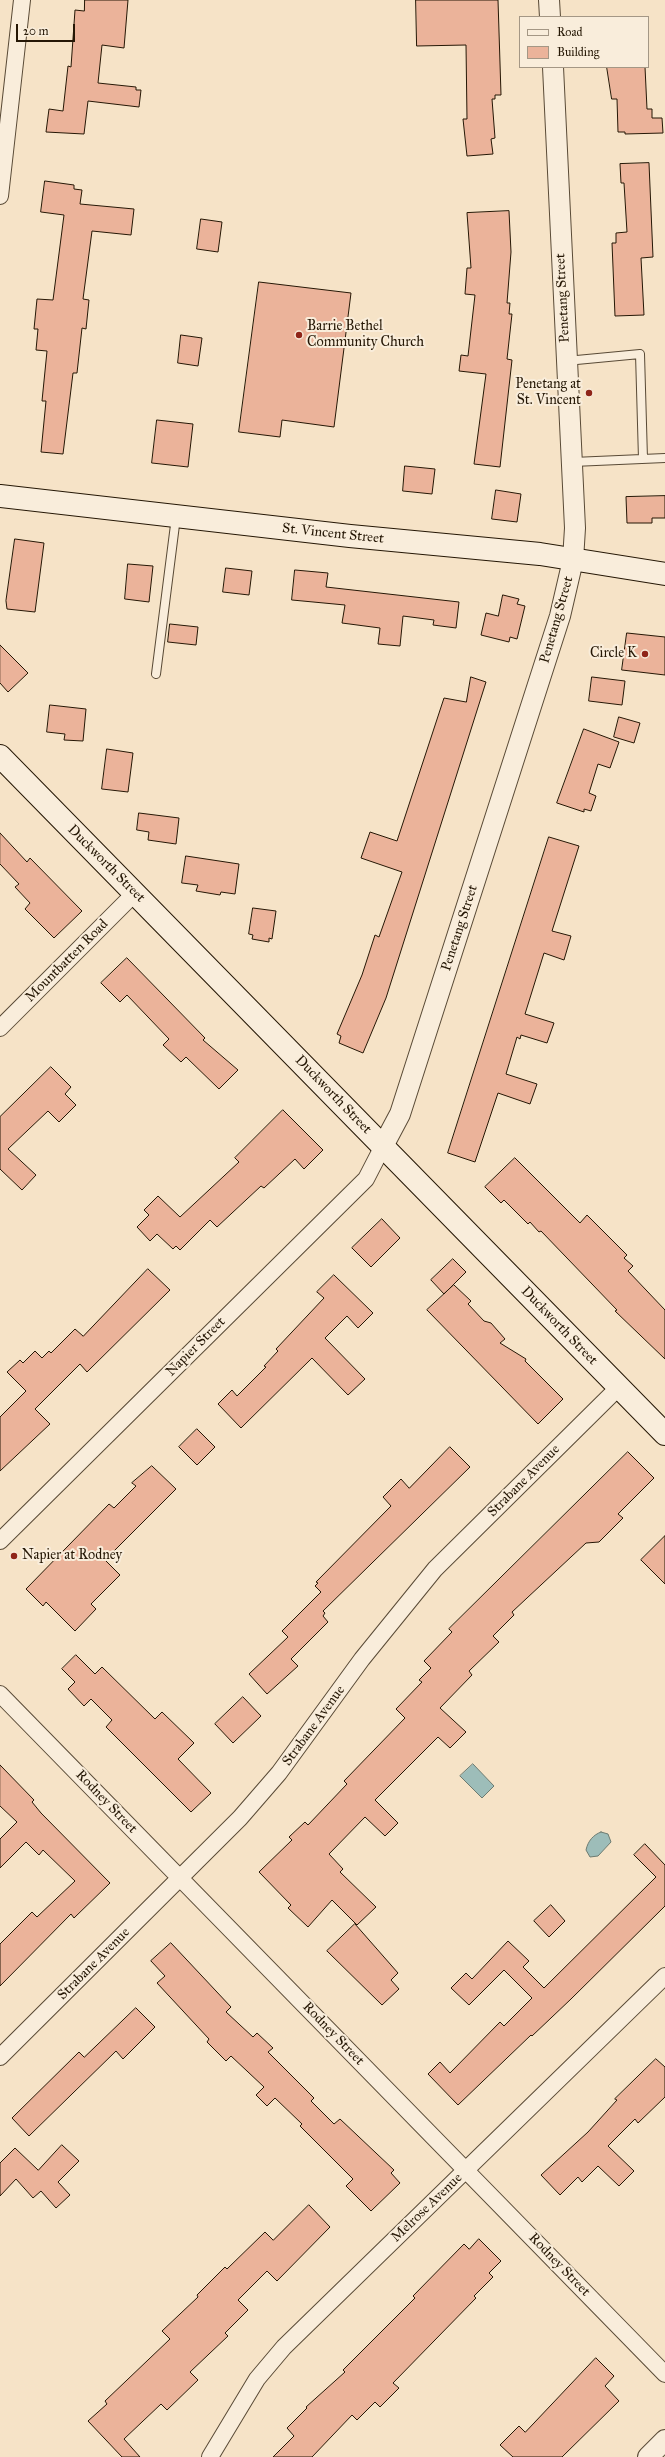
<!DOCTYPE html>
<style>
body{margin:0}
#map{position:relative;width:665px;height:2457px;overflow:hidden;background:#f6e3c7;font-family:"IM FELL Great Primer",serif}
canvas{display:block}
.legend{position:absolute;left:519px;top:16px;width:130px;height:52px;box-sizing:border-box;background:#f9eddb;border:1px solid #a49785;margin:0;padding:5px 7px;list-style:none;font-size:12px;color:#251705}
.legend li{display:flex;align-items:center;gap:8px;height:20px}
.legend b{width:20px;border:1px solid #a49785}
.scale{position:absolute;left:16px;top:24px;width:59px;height:18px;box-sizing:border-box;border:2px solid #251705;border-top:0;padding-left:5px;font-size:12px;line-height:14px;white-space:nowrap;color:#251705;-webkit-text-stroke:3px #f9eddb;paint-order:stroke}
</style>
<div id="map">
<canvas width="665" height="2457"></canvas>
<ul class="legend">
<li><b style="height:5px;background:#f9eddb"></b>Road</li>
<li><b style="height:11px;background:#ebb39a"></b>Building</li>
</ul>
<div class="scale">20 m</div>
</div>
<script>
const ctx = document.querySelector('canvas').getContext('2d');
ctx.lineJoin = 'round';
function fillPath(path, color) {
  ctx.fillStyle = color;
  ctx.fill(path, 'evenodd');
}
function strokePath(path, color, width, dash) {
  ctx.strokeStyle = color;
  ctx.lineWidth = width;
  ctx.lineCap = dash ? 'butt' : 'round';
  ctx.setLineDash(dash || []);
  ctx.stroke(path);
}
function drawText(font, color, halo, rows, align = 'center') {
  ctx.font = font + ' "IM FELL Great Primer",serif';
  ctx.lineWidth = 4;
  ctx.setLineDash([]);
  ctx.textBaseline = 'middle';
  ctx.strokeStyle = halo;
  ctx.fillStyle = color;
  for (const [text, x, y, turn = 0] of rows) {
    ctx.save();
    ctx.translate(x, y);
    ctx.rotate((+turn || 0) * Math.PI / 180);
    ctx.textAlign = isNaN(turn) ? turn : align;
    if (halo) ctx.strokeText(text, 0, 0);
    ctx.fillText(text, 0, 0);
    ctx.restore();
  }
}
const water = new Path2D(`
 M473,1764L494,1786L482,1798L460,1776Z
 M601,1832L608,1834L611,1842L598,1856L590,1857L586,1850C588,1841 593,1835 601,1832Z`);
const building = new Path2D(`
 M85,0H128L124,48L102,45L98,83L136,87V90H141L139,107L88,101L84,134L46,132L49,109L63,111L68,66L71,67L75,10L84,11Z
 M416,0H498L501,95H495V99H492L495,138L491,139L493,154L467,156L463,119H467L466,45L417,46Z
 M607,67H645L647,109H652V118H662L663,133L625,134V132H618L617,99H612Z
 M649,163L653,257L641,258L644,315L615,316L612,243H616V233L627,232L624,183H621L620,164Z
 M45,181L74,185V189L82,190L80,204L134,209L131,235L92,231L83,299L89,300L86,329L82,328L77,373H73L63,454L41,452L46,401H42L47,351L36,350L38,329H34L37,299L53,300L64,215L41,212Z
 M509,211L511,252L507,303H510L509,314H512L507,359L512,360L500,467L474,464L486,374L459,371L461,355L468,356L475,295L465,294L467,268H471L467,213Z
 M201,219L222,222L218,252L197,249Z
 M259,282L351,293L334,427L282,420L280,437L239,432Z
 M181,335L202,338L198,366L178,363Z
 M157,420L193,424L188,467L152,463Z
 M405,466L435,469L432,494L403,491Z
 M496,490L521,494L517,522L492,519Z
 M665,496V518H652V523H627L626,497Z
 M15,539L44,543L35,612L7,609L6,601Z
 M128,564L153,566L149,602L125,599Z
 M226,568L252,571L249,595L223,592Z
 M295,570L328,573L326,587L459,602L456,628L433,625L434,620L403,616L400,646L378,644L380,628L342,623L345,605L292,600Z
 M503,595L519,599L517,604L525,606L517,639L510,637L509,642L481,635L486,613L498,616Z
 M170,624L198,627L196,645L168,642Z
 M627,633L665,637V675L622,670Z
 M0,645L28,673L8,692L0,683Z
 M471,677L486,682L386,998L363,1053L339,1043L341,1036L337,1034L362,975L375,935L379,937L402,872L361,858L370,832L397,841L444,698L466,702Z
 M592,677L625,681L622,705L589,701Z
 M50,705L86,709L83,741L64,740L65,734L47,732Z
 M619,717L640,723L634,743L614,737Z
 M584,729L619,742L610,768L598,764L589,793L596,796L591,811L584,809V812L557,803Z
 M107,749L133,753L128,792L102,789Z
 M139,813L179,818L176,844L148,840L149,832L137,830Z
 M0,833L27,862L30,858L82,911L54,938L25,909L30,903L15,887L19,884L0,864Z
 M549,837L579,846L552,931L571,936L564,960L544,953L525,1014L554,1023L547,1043L521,1035L520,1039L517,1037L506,1074L537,1084L530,1104L498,1093L475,1162L448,1153Z
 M186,856L239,864L235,894L221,892L220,895L196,891L198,885L182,883Z
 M253,908L276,911L272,939L269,938V942L252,939L253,935L249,934Z
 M127,958L205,1038L203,1040L238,1070L219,1089L186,1057L181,1062L163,1045L169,1039L127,995L120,1002L101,983Z
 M51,1067L71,1087L65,1094L76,1105L59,1122L48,1111L8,1149L36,1175L22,1190L0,1169V1117Z
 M283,1110L323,1150L304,1169L295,1159L264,1188L261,1186L217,1227L210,1220L180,1250L176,1246L173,1249L157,1234L150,1241L137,1227L149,1215L144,1210L158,1196L180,1217L239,1162L235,1158Z
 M515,1158L580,1223L587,1215L627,1255L624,1258L633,1266L628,1271L665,1310V1359L615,1311L617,1310L541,1231L539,1232L530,1222L528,1224L504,1200L501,1203L485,1187Z
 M382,1219L400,1238L371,1267L352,1248Z
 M453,1259L466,1272L444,1294L431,1280Z
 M148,1269L170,1290L87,1372L80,1364L35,1409L50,1424L0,1471V1417L26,1391L7,1372L20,1360L23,1363L35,1351L42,1358L49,1351L51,1353L75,1329L83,1336Z
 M334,1275L373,1313L358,1328L347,1316L325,1338L365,1379L348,1395L312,1358L241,1428L218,1404L232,1390L237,1396L266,1367L264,1366L278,1351L276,1349L324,1298L317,1292Z
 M454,1285L471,1301L468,1304L484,1321L491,1323L505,1339L500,1343L526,1359L525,1361L563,1399L538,1424L427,1310Z
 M197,1429L215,1447L197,1465L179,1447Z
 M450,1447L470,1467L323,1611L325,1613L323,1616L328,1622L291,1659L298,1666L267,1694L249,1674L288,1637L282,1631L321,1592L315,1586L318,1583L316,1582L391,1506L383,1497L401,1479L409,1488Z
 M628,1452L654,1478L618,1514L623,1518L599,1542L586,1543L512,1612L514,1615L493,1636L499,1642L469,1671L472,1675L440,1708L466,1732L450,1748L438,1737L375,1800L398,1823L385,1836L365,1817L329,1854L343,1869L340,1872L376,1907L357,1925L332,1900L308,1927L288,1908L291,1905L259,1872L292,1840L289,1837L305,1822L308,1825L347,1784L344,1781L405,1718L396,1709L422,1682L419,1680L431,1668L424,1661L452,1632L449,1629Z
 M152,1466L176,1489L105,1560L120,1575L91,1604L96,1609L75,1631L46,1602L43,1606L26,1589L109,1504L114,1508L136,1486L132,1483Z
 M665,1536V1584L641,1560Z
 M76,1655L95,1674L102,1667L155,1719L162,1712L194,1743L178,1759L211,1793L191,1812L106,1727L112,1720L91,1699L84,1706L68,1689L75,1682L62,1669Z
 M243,1697L261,1716L233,1743L215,1724Z
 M0,1765L34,1800L32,1802L41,1813L110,1883L74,1918L71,1914L0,1986V1944L32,1912L37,1917L75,1881L43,1850L39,1855L26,1842L0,1868V1839L17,1822L0,1806Z
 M645,1844L665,1865V1906L571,1999L532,2036L531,2035L458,2105L428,2074L440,2062L450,2073L500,2022L504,2026L532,1998L504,1970L469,2005L451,1988L466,1973L472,1979L508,1941L529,1961L523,1967L544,1988L656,1877L634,1855Z
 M551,1905L565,1921L549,1937L534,1921Z
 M355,1924L398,1973L391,1980L399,1989L382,2005L327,1951Z
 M171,1943L231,2007L226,2012L253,2037L257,2033L273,2048L268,2052L314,2098L311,2101L334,2124L340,2119L394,2170L391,2173L400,2183L371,2211L346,2186L353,2179L300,2126L302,2124L275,2098L267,2106L256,2095L264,2087L231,2056L226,2061L207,2042L209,2039L157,1983L165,1976L151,1961Z
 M136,2008L155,2027L123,2059L116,2051L29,2136L12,2118L79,2052L84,2057Z
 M656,2059L665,2067V2097L638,2123L635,2119L608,2146L634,2171L619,2186L598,2166L582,2182L578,2177L560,2195L541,2175L588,2132L617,2100L615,2099Z
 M62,2145L79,2161L58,2182L70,2195L56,2208L41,2191L33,2198L16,2179L0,2196V2163L15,2148L38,2170Z
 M309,2205L330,2227L277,2281L267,2271L238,2300L248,2310L225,2333L228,2336L190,2372L198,2380L167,2410L161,2404L124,2439L140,2457H122L88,2421L107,2404L105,2401L170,2339L162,2331L198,2297L197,2295L225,2267L227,2269L265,2232L273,2240Z
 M479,2239L501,2261L489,2273L493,2277L474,2296L476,2298L393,2383L399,2388L380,2407L375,2402L357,2420L352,2415L312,2457H273L294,2436L287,2428L307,2408L306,2407L345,2372L343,2370L415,2298L413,2296L464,2244L469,2249Z
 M596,2358L614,2376L605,2386L619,2401L562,2457H513L500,2445L519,2426L525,2432Z`);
const service = new Path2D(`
 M566,361L640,354L643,459
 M573,462L665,458
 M156,674L176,517`);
const minor = new Path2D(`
 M0,196L22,0
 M0,1028L135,893
 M0,1541L366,1179L383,1146
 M0,1694L665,2374
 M0,2057L240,1818L279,1773L362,1659L435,1569L619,1387
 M210,2457L257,2379L284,2347L665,1976`);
const tertiary = new Path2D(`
 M549,0L550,17
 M383,1146L400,1114L560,616L573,560L575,528L553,67
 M648,2457L665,2440`);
const secondary = new Path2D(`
 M0,496L350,536L540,554L665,574
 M0,756L665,1434`);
const markers = [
 [299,335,4,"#8f2418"],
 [589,393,4,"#8f2418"],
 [645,654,4,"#8f2418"],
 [14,1556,4,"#8f2418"]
];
const streetNames = [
 ["Penetang Street",563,298,-93],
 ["St. Vincent Street",333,534,6],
 ["Penetang Street",557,620,-74],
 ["Duckworth Street",106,864,45],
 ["Penetang Street",460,928,-72],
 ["Mountbatten Road",67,961,-45],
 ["Duckworth Street",333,1095,46],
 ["Duckworth Street",559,1326,46],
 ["Napier Street",196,1347,-45],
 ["Strabane Avenue",524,1481,-45],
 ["Strabane Avenue",314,1726,-54],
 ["Rodney Street",106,1802,46],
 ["Strabane Avenue",94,1964,-45],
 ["Rodney Street",333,2034,46],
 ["Melrose Avenue",427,2208,-44],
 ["Rodney Street",559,2265,46]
];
const poiNames = [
 ["Barrie Bethel",307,327],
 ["Community Church",307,343],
 ["Penetang at",581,385,"right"],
 ["St. Vincent",581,401,"right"],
 ["Circle K",637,654,"right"],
 ["Napier at Rodney",22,1556]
];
fillPath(water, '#9dbdb9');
strokePath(water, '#6d7b71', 1);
fillPath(building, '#ebb39a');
strokePath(building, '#251705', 1);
strokePath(service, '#594a36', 10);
strokePath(minor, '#594a36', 18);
strokePath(tertiary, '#594a36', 22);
strokePath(secondary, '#251705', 24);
strokePath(service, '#f9eddb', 8);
strokePath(minor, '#f9eddb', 16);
strokePath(tertiary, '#f9eddb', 20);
strokePath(secondary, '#f9eddb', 22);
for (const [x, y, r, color] of markers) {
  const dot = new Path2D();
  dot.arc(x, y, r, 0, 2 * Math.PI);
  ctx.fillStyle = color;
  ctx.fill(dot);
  strokePath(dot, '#f9eddb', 1.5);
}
drawText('14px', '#251705', '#f9eddb', streetNames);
drawText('14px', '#251705', '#f9eddb', poiNames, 'left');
</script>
